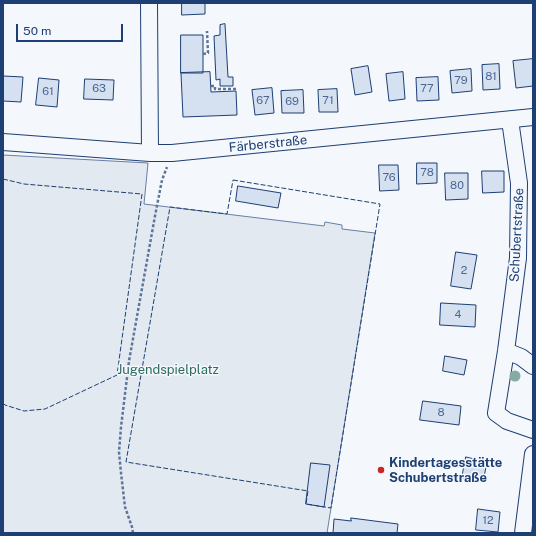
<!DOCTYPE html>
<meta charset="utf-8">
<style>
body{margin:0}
#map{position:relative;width:536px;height:536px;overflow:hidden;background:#f4f7fb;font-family:"Public Sans",sans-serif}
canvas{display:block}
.frame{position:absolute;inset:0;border:4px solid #1d3f73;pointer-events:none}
.scale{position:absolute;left:16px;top:24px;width:107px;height:18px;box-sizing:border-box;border:2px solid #1d3f73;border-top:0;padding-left:5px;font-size:12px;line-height:14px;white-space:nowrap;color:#1d3f73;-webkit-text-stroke:3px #f4f7fb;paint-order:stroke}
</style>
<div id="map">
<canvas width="536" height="536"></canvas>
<div class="frame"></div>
<div class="scale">50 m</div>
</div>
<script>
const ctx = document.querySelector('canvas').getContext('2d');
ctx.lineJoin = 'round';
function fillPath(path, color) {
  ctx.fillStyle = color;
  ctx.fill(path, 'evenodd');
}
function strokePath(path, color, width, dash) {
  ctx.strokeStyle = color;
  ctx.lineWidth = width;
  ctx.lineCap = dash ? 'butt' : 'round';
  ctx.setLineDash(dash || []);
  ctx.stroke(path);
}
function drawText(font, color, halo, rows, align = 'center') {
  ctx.font = font + ' "Public Sans",sans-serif';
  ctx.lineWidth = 3;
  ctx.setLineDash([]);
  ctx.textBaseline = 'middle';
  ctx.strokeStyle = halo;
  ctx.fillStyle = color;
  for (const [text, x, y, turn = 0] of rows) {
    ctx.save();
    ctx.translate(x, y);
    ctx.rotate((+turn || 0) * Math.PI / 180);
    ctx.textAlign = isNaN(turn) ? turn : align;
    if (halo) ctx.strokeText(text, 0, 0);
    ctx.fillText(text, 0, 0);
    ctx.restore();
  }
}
const green = new Path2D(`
 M3,155L148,163L144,204L324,226L325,222L342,225V229L375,233L327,533H3Z`);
const building = new Path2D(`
 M182,3H205V14L182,15Z
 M225,24L228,77H233V86H220V79L216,80L214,36L220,35V25Z
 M181,35H203V73H181Z
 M533,59V86L516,88L513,61Z
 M499,64L500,89L483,90L482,65Z
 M368,66L372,92L355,95L351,69Z
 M471,69L472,91L452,93L450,71Z
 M210,72L211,92L236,91L237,115L183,117L181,73Z
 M403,72L405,99L389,101L386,74Z
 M3,76L23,77L21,102L3,101Z
 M438,77L439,100L417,101L416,78Z
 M39,78L59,80L57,107L36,105Z
 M85,79L114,80L113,100L84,99Z
 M272,88L274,113L255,115L252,90Z
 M337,89L338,112H319L318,90Z
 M303,90L304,113H282L281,91Z
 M417,163H437V183L417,184Z
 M379,165H398L399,190L380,191Z
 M482,171H504V192L483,193Z
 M445,173H468V199L446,200Z
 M238,186L281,193L278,208L236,201Z
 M456,252L477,255L471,289L451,286Z
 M441,303L476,305L475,327L440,325Z
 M445,356L467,360L464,375L443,371Z
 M423,401L461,406L459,425L420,420Z
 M466,457L487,462L483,482L462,478Z
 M311,463L330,465L324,507L306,504Z
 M478,509L500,512L498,532L476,530Z
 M351,518L398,524L397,533H333L334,519L351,521Z`);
const path = new Path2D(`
 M203,54L208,53L207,31
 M211,86H215V89H237
 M133,533L132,527L125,507L121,473L119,452L121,427L129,361L155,216L162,180L167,167`);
const minor = new Path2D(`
 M149,3L150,153
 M510,120L519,183L518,258L506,351L496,413L507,421L533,430
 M3,142L150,153H172L533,117
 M506,351L521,357L533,366
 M523,533L533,454`);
const fence = new Path2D(`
 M3,179L24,184L142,194L117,375L45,409L24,411L5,405L3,403
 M233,180L380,204L331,508L306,504L308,491L126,462L170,207L227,214Z`);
const trees = [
 [515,376]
];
const markers = [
 [381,470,4,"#c62828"]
];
const numberNames = [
 ["81",491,77],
 ["79",461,81],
 ["63",99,89],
 ["77",427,89],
 ["61",48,92],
 ["67",263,101],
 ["71",328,101],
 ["69",292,102],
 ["78",427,173],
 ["76",389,178],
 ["80",457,186],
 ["2",464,271],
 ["4",458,315],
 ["8",441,413],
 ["12",488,521]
];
const streetNames = [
 ["Färberstraße",268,144,-6],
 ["Schubertstraße",517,235,-87]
];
const parkNames = [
 ["Jugendspielplatz",168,370]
];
const poiNames = [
 ["Kindertagesstätte",389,463],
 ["Schubertstraße",389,478]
];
fillPath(green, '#e3e9f0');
strokePath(green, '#687fa3', 1);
fillPath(building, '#d5e0f0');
strokePath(building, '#1d3f73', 1);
strokePath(minor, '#1d3f73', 18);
strokePath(path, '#5e769c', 2.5, [3, 2]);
strokePath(minor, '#f4f7fb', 16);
strokePath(fence, '#1d3f73', 1, [5, 2]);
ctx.fillStyle = '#86aba6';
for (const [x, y] of trees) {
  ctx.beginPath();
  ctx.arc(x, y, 5.5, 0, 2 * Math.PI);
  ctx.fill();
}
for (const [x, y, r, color] of markers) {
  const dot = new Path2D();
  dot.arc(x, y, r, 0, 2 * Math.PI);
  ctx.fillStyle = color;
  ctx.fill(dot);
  strokePath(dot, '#f4f7fb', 1.5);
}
drawText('11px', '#4b6792', null, numberNames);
drawText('13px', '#1d3f73', '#f4f7fb', streetNames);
drawText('13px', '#2c6c60', '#f4f7fb', parkNames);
drawText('bold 13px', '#1d3f73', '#f4f7fb', poiNames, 'left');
</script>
